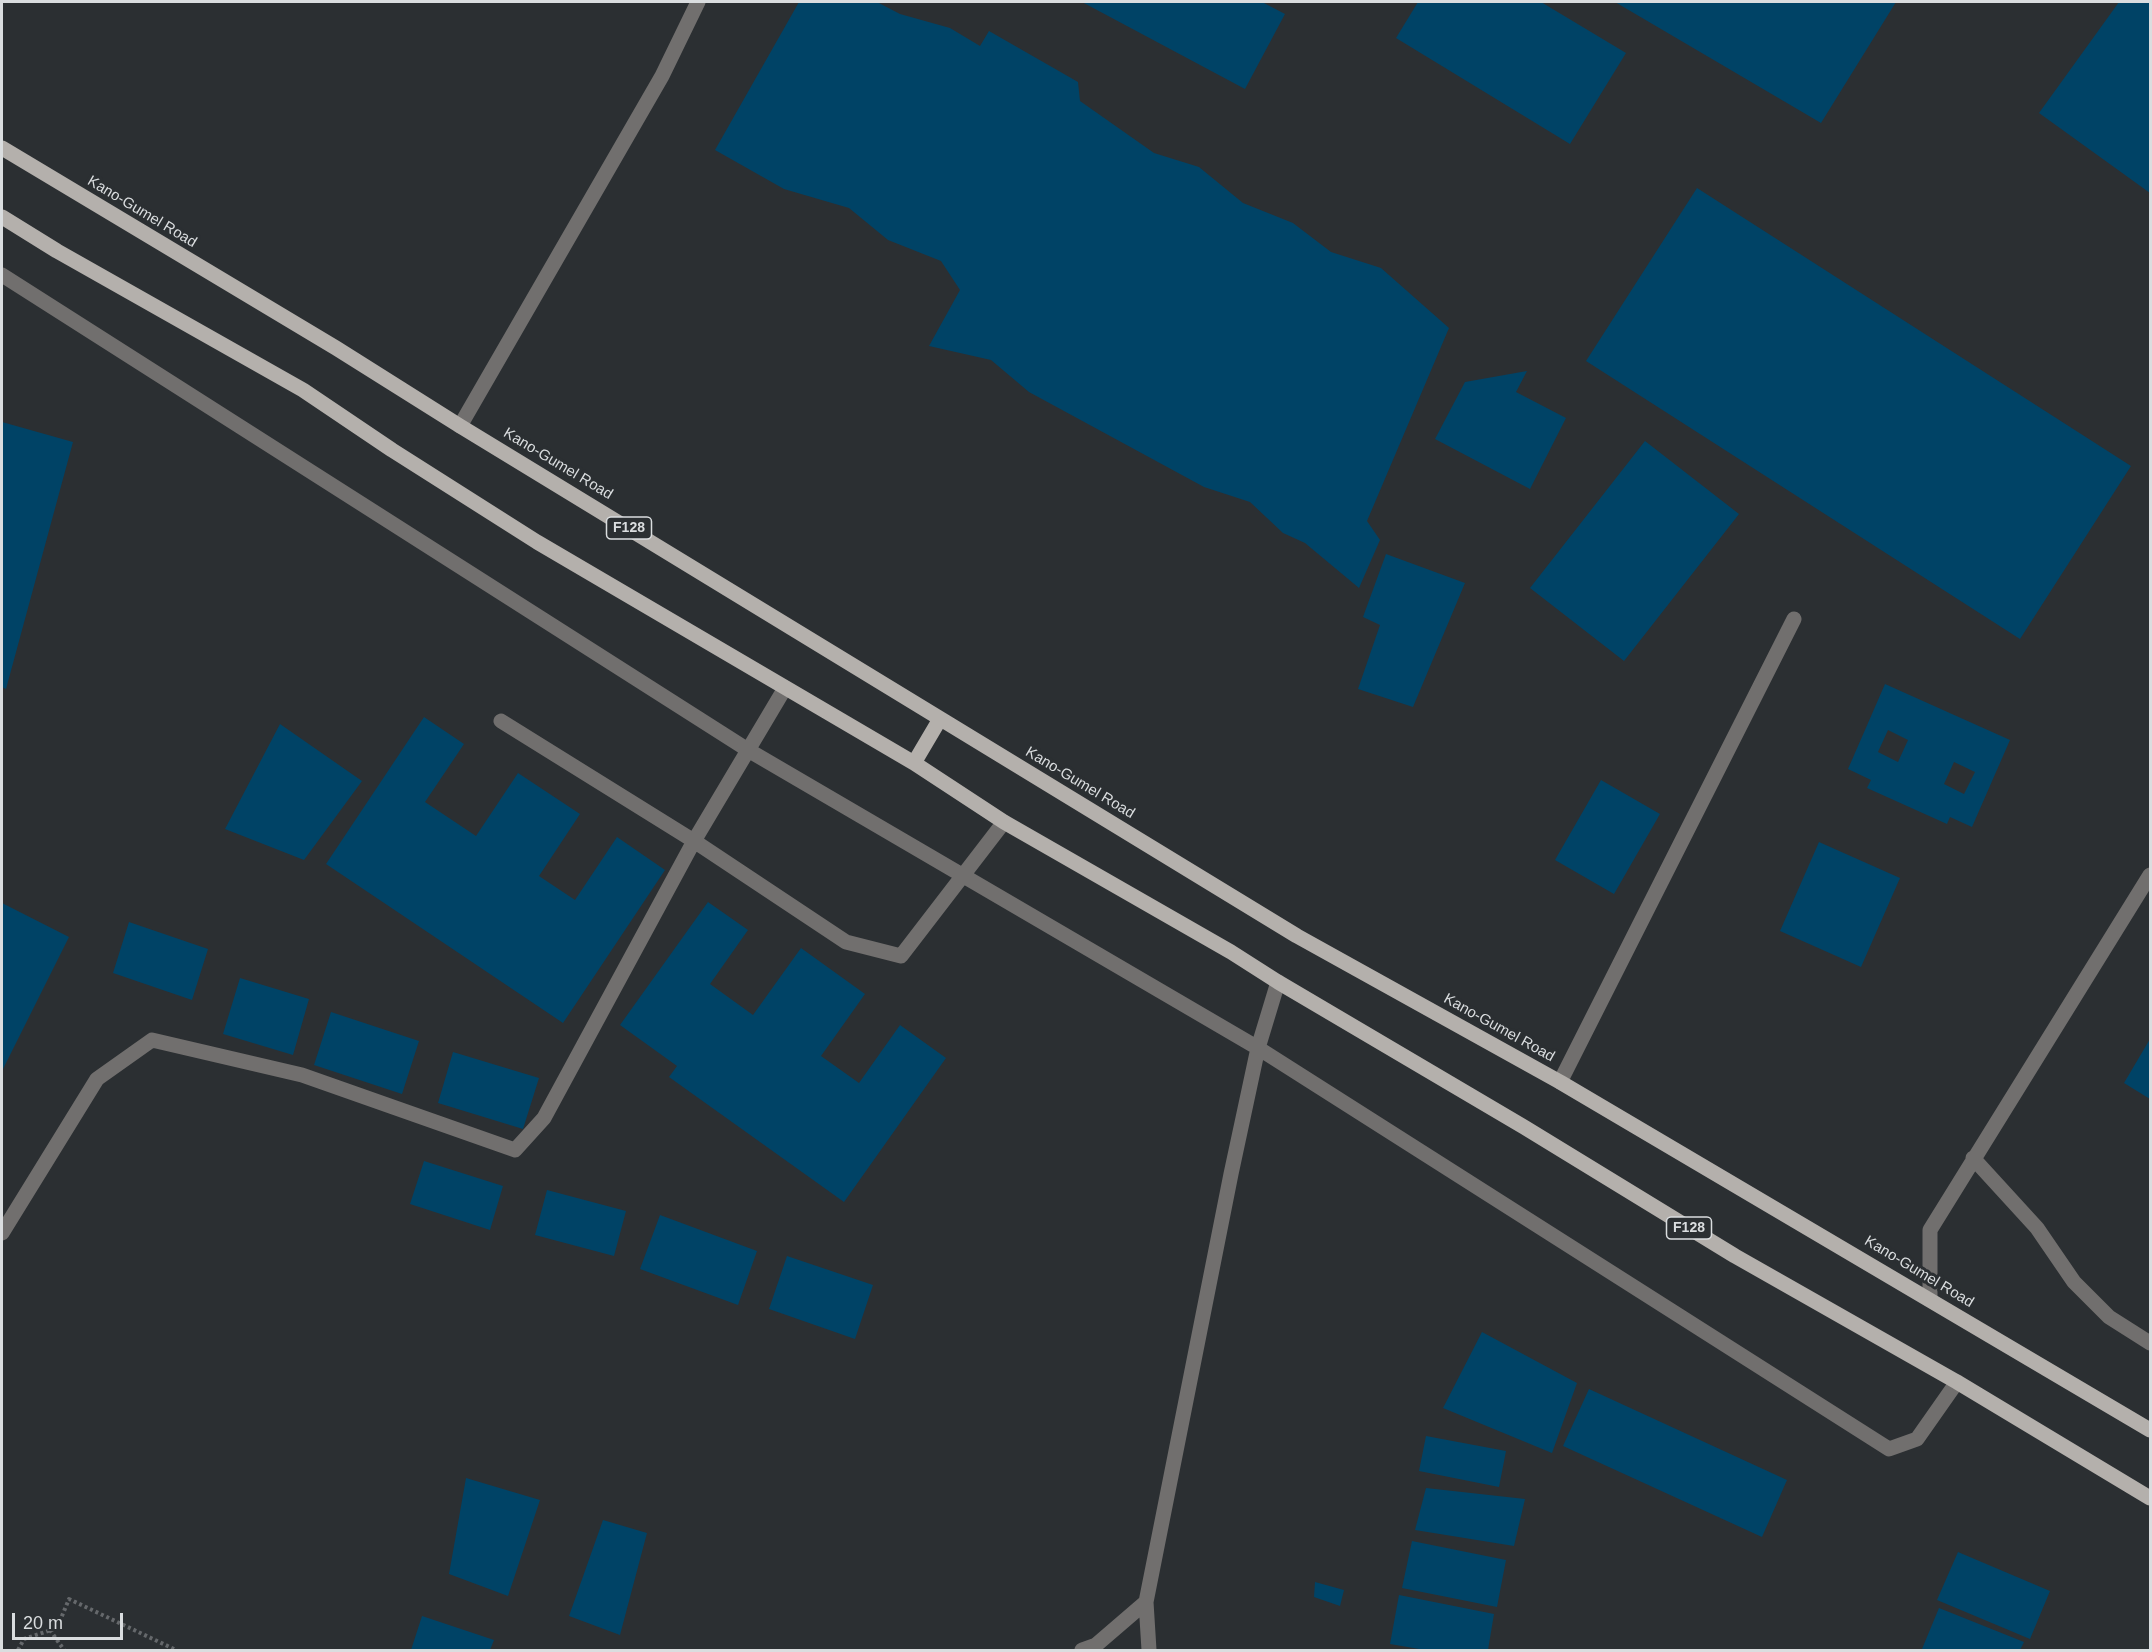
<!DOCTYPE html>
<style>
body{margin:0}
#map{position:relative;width:2152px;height:1652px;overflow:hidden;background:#2b2f32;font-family:Helvetica,sans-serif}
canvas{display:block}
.frame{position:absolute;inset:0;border:3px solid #dadddf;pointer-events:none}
.scale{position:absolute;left:12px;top:1613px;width:111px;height:27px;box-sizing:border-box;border:3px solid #dadddf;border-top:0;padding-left:8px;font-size:18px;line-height:21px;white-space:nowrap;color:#dadddf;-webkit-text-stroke:4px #2b2f32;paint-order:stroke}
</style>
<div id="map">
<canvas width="2152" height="1652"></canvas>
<div class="frame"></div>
<div class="scale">20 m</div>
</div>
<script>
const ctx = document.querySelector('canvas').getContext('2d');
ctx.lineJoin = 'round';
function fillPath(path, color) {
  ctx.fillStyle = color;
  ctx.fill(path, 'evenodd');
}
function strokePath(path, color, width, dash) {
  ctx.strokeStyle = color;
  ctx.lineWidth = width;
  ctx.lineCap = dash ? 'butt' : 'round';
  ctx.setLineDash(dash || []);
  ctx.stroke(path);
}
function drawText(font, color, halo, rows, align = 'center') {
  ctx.font = font + ' Helvetica,sans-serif';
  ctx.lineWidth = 6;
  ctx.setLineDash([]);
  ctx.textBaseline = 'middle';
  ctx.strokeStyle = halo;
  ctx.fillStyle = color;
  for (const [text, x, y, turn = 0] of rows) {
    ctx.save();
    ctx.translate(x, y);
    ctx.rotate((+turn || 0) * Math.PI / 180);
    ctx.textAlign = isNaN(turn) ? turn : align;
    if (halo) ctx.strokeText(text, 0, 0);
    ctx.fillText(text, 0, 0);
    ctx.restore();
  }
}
const building = new Path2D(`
 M799,2H877L900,14L950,28L980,46L989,31L1078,82L1080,101L1154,153L1199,167L1243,203L1293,223L1331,252L1381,268L1449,328L1367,521L1380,540L1359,588L1305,543L1283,533L1250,502L1204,487L1029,392L991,360L929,346L960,290L941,261L888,240L849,208L784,189L715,150Z
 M1082,2H1262L1285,14L1245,89Z
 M1418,2H1541L1626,53L1570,144L1396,38Z
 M1615,2H1896L1821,123Z
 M2119,2H2150V193L2039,113Z
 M1697,188L2131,466L2020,639L1586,361Z
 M1527,371L1516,392L1566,418L1530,489L1435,439L1465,382Z
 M2,422L73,442L6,689L2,687Z
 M1645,441L1739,514L1624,661L1530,588Z
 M1386,554L1465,583L1413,707L1358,689L1380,625L1363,617Z
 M1885,684L2010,740L1972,827L1950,817L1947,824L1867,788L1871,780L1848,769ZM1888,730L1908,740L1898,762L1878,752ZM1954,762L1975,772L1964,794L1944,784Z
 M424,717L464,744L425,802L476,836L518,773L580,814L539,876L575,900L617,837L665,870L563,1023L326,864Z
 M280,724L362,781L304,860L225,829Z
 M1601,780L1660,814L1614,894L1555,860Z
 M1819,842L1900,878L1861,967L1780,931Z
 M708,902L748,930L710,984L753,1015L801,948L865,994L821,1056L859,1083L900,1025L946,1058L844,1202L669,1077L677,1066L620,1025Z
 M2,903L69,937L2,1071Z
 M129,922L208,949L192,1000L113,973Z
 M240,978L309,999L293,1055L223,1034Z
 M331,1012L419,1041L402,1094L314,1065Z
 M2150,1039V1099L2124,1083Z
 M453,1052L539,1078L523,1129L438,1103Z
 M424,1161L503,1186L490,1230L410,1204Z
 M547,1190L626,1211L614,1256L535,1235Z
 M660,1215L757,1251L738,1305L640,1269Z
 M787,1256L873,1285L855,1339L769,1309Z
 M1482,1332L1577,1383L1552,1453L1443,1408Z
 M1589,1389L1787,1480L1762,1537L1563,1446Z
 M1426,1436L1506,1451L1499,1487L1419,1471Z
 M466,1478L540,1500L508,1596L449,1574Z
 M1426,1488L1525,1499L1514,1546L1415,1530Z
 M603,1520L647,1533L620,1635L569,1616Z
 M1412,1541L1506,1560L1497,1607L1402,1588Z
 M1958,1552L2050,1591L2030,1639L1937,1600Z
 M1315,1582L1344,1590L1340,1606L1314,1597Z
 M1399,1595L1494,1614L1488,1650H1425L1390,1644Z
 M1939,1608L2024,1642L2020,1650L1922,1649Z
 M422,1616L494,1640L490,1650H411Z`);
const path = new Path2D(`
 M50,1630L64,1650
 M18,1650L24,1639L57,1628L69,1599L176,1650`);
const minor = new Path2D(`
 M2,275L748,750L1258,1048L1889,1449L1917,1439L1957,1382
 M460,426L662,76L698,2
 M785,688L694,841L846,942L901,956L1004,822
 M1560,1082L1794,619
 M1973,1158L2037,1228L2074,1282L2109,1317L2150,1343
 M2,1233L97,1079L152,1040L302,1075L515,1150L544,1118L694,841L501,721
 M1930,1299V1230L2150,875
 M1082,1650L1096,1645L1146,1602
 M1149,1650L1146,1602L1231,1174L1258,1048L1278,982`);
const major = new Path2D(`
 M2,148L336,348L460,426L1297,936L1560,1082L2150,1430
 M2,217L57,251L303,390L392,450L537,542L914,763L1004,822L1231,952L1278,982L1524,1127L1735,1256L1957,1382L2150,1498
 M914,763L940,719`);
const shields = [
 [629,528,45],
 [1689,1228,45]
];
const shieldNames = [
 ["F128",629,528],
 ["F128",1689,1228]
];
const streetNames = [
 ["Kano-Gumel Road",142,212,31],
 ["Kano-Gumel Road",558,464,31],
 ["Kano-Gumel Road",1080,783,31],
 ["Kano-Gumel Road",1499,1028,29],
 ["Kano-Gumel Road",1919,1272,31]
];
fillPath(building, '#004366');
strokePath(path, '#65686b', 4, [3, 3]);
strokePath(minor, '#716f6e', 15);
strokePath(major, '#b4b0ac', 15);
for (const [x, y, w] of shields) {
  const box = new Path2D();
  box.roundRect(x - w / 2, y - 11, w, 22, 4.5);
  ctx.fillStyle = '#2b2f32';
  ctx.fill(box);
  strokePath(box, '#dadddf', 1.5);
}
drawText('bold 14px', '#dadddf', null, shieldNames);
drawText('15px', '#dadddf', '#2b2f32', streetNames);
</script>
